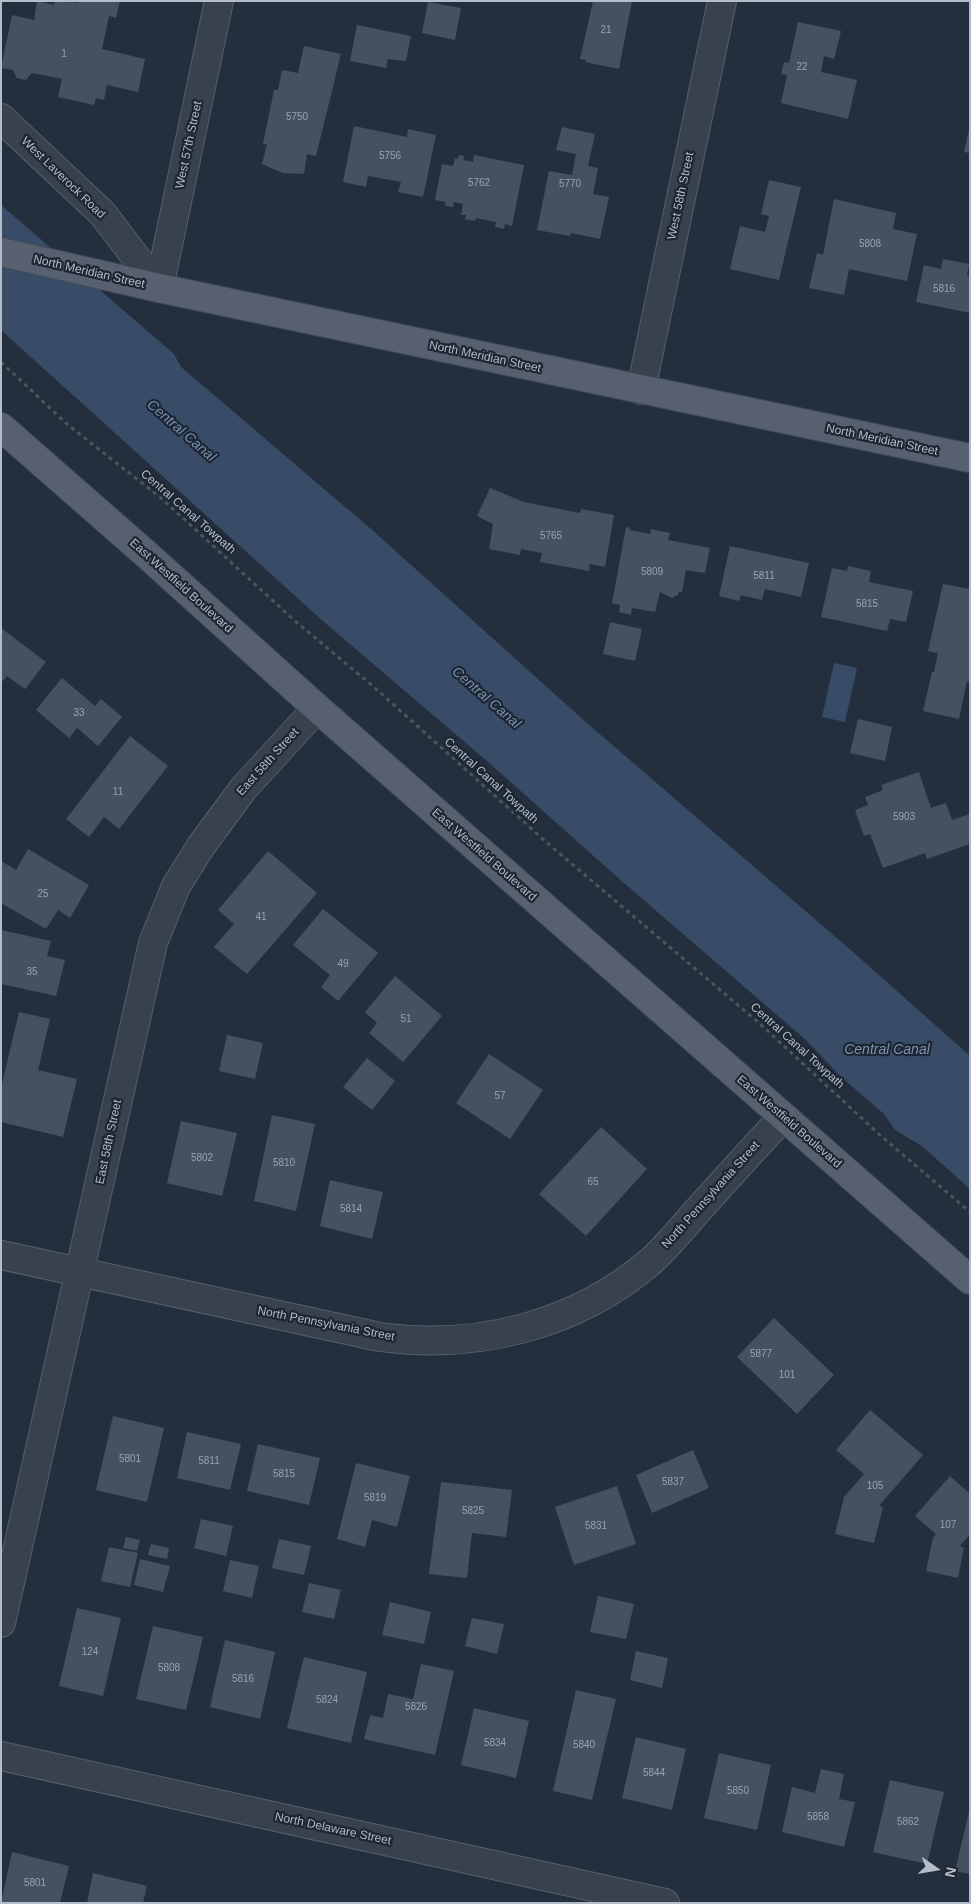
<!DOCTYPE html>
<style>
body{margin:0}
#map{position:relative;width:971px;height:1904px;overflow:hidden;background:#242f3e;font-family:Helvetica,sans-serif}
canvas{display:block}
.frame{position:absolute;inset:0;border:2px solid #b4bcc9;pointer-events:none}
.north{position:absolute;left:911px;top:1844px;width:50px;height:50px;-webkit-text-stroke:4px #1d2633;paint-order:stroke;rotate:103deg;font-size:14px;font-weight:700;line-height:20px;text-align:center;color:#b4bcc9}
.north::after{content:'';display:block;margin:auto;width:18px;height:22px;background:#b4bcc9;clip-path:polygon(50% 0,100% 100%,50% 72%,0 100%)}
</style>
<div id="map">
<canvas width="971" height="1904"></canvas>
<div class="frame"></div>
<div class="north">N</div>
</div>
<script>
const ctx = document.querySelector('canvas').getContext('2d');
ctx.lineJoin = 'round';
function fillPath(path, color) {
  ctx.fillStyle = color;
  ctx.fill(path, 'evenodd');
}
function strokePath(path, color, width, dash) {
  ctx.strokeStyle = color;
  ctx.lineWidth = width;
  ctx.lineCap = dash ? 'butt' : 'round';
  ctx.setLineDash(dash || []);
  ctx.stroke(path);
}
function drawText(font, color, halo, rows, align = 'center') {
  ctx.font = font + ' Helvetica,sans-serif';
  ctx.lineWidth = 4.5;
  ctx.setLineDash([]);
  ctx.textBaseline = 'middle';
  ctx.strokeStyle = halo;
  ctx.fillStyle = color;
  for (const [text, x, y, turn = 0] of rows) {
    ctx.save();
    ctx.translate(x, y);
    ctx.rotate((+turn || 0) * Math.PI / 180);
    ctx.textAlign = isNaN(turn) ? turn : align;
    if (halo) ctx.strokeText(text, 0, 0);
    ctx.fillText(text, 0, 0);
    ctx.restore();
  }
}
const water = new Path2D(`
 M1,205L174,354L181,367L371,529L588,724L853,952L970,1056V1189L922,1146L895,1130L884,1114L841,1077L807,1041L624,883L487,761L324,622L1,330Z
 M834,663L857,668L845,722L822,717Z`);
const building = new Path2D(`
 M37,1L54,5L55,1L78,3V1H120L116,18L109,16L102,49L145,59L138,92L107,85L104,100L96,98L94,105L58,97L62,79L32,73L26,80L17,78L13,70L1,68L12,15L34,20Z
 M593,1H632L619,69L585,62L586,60L580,59Z
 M428,2L461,8L455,40L422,33Z
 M798,22L841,31L834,59L824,56L821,72L857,80L848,119L781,103L787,75L781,74L784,62L789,63Z
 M357,25L411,36L406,61L388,59L386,68L350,61Z
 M304,46L341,54L316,156L307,154L304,174L283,173L262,164L267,144H263L274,90H278L282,70L298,73Z
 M354,126L407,137L408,129L436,135L423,197L398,192L401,182L368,176L366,187L343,182Z
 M562,127L595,134L588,166L598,168L593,194L609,197L600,239L571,233L570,236L537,230L549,171L572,175L576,154L556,150Z
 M969,129H970V153L964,152Z
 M459,155L464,156L463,160L473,162L474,155L524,165L512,226L505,224L504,229L495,227L496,222L476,218L475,221L465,219L466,215H461L463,204L454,202L453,207L445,206L446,202L435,200L442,164L453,166L455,158L458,159Z
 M769,180L801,187L779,280L730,269L740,226L765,232L769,216L761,214Z
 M834,199L896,213L893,229L917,234L907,281L849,269L844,295L809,288L817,253L823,255Z
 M943,259L969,264L967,275L970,276V313L916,302L924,265L941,269Z
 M490,488L524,502L580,513L581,509L614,515L605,567L590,564L589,571L540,562L542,553L521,549L520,555L489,549L493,524L477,516Z
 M626,527L630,528L629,530L650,534L651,529L670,533L668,540L710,548L705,573L686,570L682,592H679L678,595L672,598L660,592L655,612L632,608L631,615L619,612L620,605L612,603Z
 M730,546L809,563L801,597L765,589L762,600L741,595L739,601L719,596Z
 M848,566L871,571L869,582L913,591L906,622L890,619L887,631L821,617L832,568L847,571Z
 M943,584L970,589V682L967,681L959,719L923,711L932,672H934L938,653L928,651Z
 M610,622L642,629L635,661L603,654Z
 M1,628L46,662L25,689L7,676L1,683Z
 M62,678L95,706L101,699L122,717L98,746L77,728L69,738L36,710Z
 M858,719L892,727L885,761L850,753Z
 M130,736L168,766L119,829L104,817L89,837L66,819Z
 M919,772L931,808L946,803L952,820L970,814V844L927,859L925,853L883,868L870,834L864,836L855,810L868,805L865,797L883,790L881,785Z
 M28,849L89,885L70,918L58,910L46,929L1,903V861L16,870Z
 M268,851L317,893L247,974L214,947L234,924L218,910Z
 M323,909L378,953L338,1001L321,987L330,975L293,945Z
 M1,930L51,941L47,956L65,960L56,996L1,984Z
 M395,976L442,1016L403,1062L369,1033L377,1023L365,1012Z
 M19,1012L50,1019L38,1070L77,1079L63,1137L1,1122V1088Z
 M227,1035L263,1043L255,1079L219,1071Z
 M489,1054L543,1090L510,1139L456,1103Z
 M367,1058L395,1081L372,1110L343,1087Z
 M272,1115L315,1124L296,1211L254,1201Z
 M181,1121L237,1133L222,1196L167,1183Z
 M601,1127L647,1169L586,1236L539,1194Z
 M330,1180L383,1192L372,1239L320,1226Z
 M774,1318L834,1375L797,1414L737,1357Z
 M870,1410L923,1455L879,1506L883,1507L874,1543L835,1534L844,1497L864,1474L836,1450Z
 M113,1416L164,1428L147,1502L96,1490Z
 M187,1432L241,1444L230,1490L177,1478Z
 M258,1444L320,1458L309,1505L247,1491Z
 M693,1450L709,1488L652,1513L636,1475Z
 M356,1463L410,1476L397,1527L372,1520L365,1547L337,1539Z
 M950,1476L970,1494V1534L960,1546L964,1548L958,1578L926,1571L933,1538L936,1534L915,1516Z
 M441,1482L512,1490L506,1537L472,1533L467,1578L429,1574Z
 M617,1486L636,1544L574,1565L555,1507Z
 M201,1519L233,1526L226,1556L194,1548Z
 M126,1537L140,1540L137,1551L123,1548Z
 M279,1539L311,1546L304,1575L272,1568Z
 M151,1544L169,1548L167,1559L148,1555Z
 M109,1547L138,1553L130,1587L101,1581Z
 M140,1559L170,1566L163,1592L134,1585Z
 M230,1560L259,1566L252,1598L223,1591Z
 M309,1583L341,1590L334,1619L302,1612Z
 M598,1596L634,1604L626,1639L590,1632Z
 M390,1602L431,1612L424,1644L382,1635Z
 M77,1608L121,1618L103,1696L59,1686Z
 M472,1618L504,1624L497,1654L465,1646Z
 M153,1626L203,1637L186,1710L136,1699Z
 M225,1640L275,1652L260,1719L210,1707Z
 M636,1651L668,1658L662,1688L630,1680Z
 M304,1657L367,1672L351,1743L287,1728Z
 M421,1664L454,1671L435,1755L364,1739L370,1715L383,1718L388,1694L413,1699Z
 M576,1690L616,1699L592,1800L553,1791Z
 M474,1708L529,1721L516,1778L461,1765Z
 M636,1737L686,1749L672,1810L622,1798Z
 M719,1753L771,1765L757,1830L704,1818Z
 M821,1769L844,1774L839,1799L855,1802L844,1847L782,1832L792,1787L815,1793Z
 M890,1780L944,1792L927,1864L873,1852Z
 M969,1812H970V1874L955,1871Z
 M12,1852L69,1866L60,1903H1Z
 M93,1873L147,1886L143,1903H87Z`);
const path = new Path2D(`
 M1,362L68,425L161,498L295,621L374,687L545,841L759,1023L881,1136L970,1212`);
const minor = new Path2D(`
 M1,118L103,214L159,288
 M159,288L219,1
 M641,390L722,1
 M1,1255L380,1337C476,1350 575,1326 650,1262C668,1246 683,1227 699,1209C727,1178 755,1147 783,1117
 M1,1623L153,943L176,886L201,846L243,789L317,708
 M1,1756L665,1903`);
const major = new Path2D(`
 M1,252L159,288L970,458
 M1,427L146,554L317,708L970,1280`);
const numberNames = [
 ["21",606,30],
 ["1",64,54],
 ["22",802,67],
 ["5750",297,117],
 ["5756",390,156],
 ["5762",479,183],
 ["5770",570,184],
 ["5808",870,244],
 ["5816",944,289],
 ["5765",551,536],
 ["5809",652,572],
 ["5811",764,576],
 ["5815",867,604],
 ["33",79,713],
 ["11",118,792],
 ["5903",904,817],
 ["25",43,894],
 ["41",261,917],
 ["49",343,964],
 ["35",32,972],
 ["51",406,1019],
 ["57",500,1096],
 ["5802",202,1158],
 ["5810",284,1163],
 ["65",593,1182],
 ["5814",351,1209],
 ["5877",761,1354],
 ["101",787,1375],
 ["5801",130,1459],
 ["5811",209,1461],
 ["5815",284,1474],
 ["5837",673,1482],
 ["105",875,1486],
 ["5819",375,1498],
 ["5825",473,1511],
 ["107",948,1525],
 ["5831",596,1526],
 ["124",90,1652],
 ["5808",169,1668],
 ["5816",243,1679],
 ["5824",327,1700],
 ["5826",416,1707],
 ["5834",495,1743],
 ["5840",584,1745],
 ["5844",654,1773],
 ["5850",738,1791],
 ["5858",818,1817],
 ["5862",908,1822],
 ["5801",35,1883]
];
const streetNames = [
 ["West 57th Street",189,145,-78],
 ["West Laverock Road",63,178,44],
 ["West 58th Street",681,196,-78],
 ["North Meridian Street",89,272,13],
 ["North Meridian Street",485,357,12],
 ["North Meridian Street",882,440,12],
 ["Central Canal Towpath",188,512,41],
 ["East Westfield Boulevard",181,586,42],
 ["East 58th Street",268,762,-48],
 ["Central Canal Towpath",491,781,42],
 ["East Westfield Boulevard",484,855,41],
 ["Central Canal Towpath",797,1046,42],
 ["East Westfield Boulevard",789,1122,41],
 ["East 58th Street",109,1142,-78],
 ["North Pennsylvania Street",711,1195,-48],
 ["North Pennsylvania Street",326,1324,11],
 ["North Delaware Street",333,1829,12]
];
const waterNames = [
 ["Central Canal",181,431,41],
 ["Central Canal",486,698,41],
 ["Central Canal",887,1050]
];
fillPath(water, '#394c67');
fillPath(building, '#455162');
strokePath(minor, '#565f6c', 30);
strokePath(major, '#414a57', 30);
strokePath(path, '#44595c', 3, [4, 4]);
strokePath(minor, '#38414e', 28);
strokePath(major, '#56606e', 28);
drawText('10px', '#98a1af', null, numberNames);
drawText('12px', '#b4bcc9', '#1d2633', streetNames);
drawText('italic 14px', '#7c92b1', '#1d2633', waterNames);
</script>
